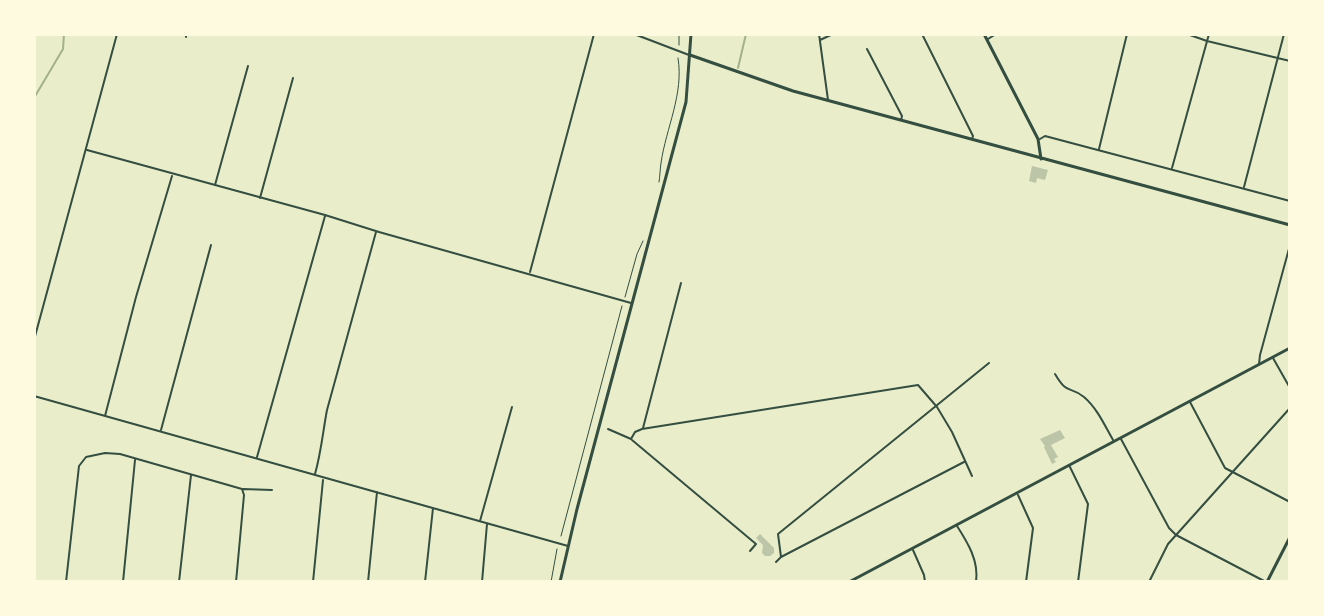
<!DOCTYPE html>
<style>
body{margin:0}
#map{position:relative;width:1324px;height:616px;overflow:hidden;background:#e9edc9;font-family:"Titillium Web",sans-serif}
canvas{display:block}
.frame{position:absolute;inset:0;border:36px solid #fefae0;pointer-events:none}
</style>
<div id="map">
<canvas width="1324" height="616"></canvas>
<div class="frame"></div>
</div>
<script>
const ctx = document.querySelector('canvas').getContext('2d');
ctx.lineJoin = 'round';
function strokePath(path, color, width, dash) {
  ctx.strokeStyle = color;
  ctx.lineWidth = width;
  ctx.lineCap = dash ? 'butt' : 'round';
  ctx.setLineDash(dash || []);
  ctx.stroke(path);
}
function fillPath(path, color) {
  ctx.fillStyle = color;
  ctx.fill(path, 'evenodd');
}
const stream = new Path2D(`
 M738,68L746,34
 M34,98L63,49L64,34`);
const building = new Path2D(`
 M1032,166L1048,170L1045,180L1037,178L1036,183L1029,181Z
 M1060,430L1065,438L1051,445L1058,457L1054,459L1056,462L1052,464L1044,447L1045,446L1040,439Z
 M760,534L774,548V553L770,556H765L762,553L763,545L756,538Z`);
const path = new Path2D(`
 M679,45V34
 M659,182C660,176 660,170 661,163C666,128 684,94 678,58
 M625,297L637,254L643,241
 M561,536L622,306
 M551,582L557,549`);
const pedestrian = new Path2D(`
 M643,428L681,283
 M608,429L631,439L635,432L642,429L918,385L937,407L952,432L972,476
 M632,440L756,544L750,551
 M781,557L778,534L989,363
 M776,562L781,557L964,462`);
const minor = new Path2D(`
 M634,34L689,55
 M819,34L828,100
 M922,34L973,136L972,139
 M1187,34L1207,41L1290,61
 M186,37V34
 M988,39L996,34
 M820,40L833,34
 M867,49L902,116L901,120
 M1040,139L1045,136L1290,201
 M1099,149L1127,34
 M87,150L325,215L379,232L631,303
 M1172,168L1209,34
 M215,185L248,66
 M1244,187L1284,34
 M260,198L293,78
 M530,272L594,34
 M34,340L117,34
 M1273,358L1290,388
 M1259,364L1260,355L1290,245
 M1055,374C1068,396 1069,385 1084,397C1097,408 1105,426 1113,440
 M34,396L568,546
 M1190,402L1225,468L1290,502
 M105,416L136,297L172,176
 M161,430L211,245
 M1121,439L1169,528L1176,535L1266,582
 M257,457L325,216
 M1069,465L1088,504L1078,582
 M315,474C321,453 323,431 327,410L376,232
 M243,489L272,490
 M1018,495L1033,528L1026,582
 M480,521L512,407
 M957,526C968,543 979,561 976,582
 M913,550L924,575L925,582
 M66,582L79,466L86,457L105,453L120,454L242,489L244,495L243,506L236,582
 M123,582L135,460
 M179,582L191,475
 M313,582L323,480
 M368,582L377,492
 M425,582L433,508
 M482,582L487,524
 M1149,582L1168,544L1290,408`);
const tertiary = new Path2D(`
 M984,34L1038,139L1041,159
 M690,55L793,91L1290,225
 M849,582L1290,348
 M1267,582L1290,537`);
const secondary = new Path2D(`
 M560,582L577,509L686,102L691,34`);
strokePath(stream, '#a3b18a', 2);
fillPath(building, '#bcc5a7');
strokePath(path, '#344e41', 1);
strokePath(pedestrian, '#344e41', 2);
strokePath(minor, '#344e41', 2);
strokePath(tertiary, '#344e41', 3);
strokePath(secondary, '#344e41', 3);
</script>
